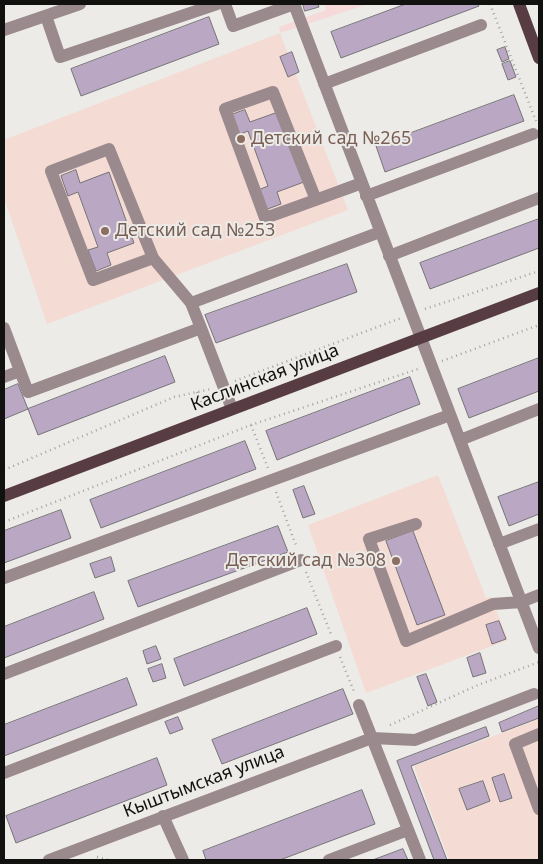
<!DOCTYPE html>
<meta charset="utf-8">
<style>
body{margin:0}
#map{position:relative;width:543px;height:864px;overflow:hidden;background:#ecebe7;font-family:"Noto Sans",sans-serif}
canvas{display:block}
.frame{position:absolute;inset:0;border:5px solid #111110;pointer-events:none}
</style>
<div id="map">
<canvas width="543" height="864"></canvas>
<div class="frame"></div>
</div>
<script>
const ctx = document.querySelector('canvas').getContext('2d');
ctx.lineJoin = 'round';
function fillPath(path, color) {
  ctx.fillStyle = color;
  ctx.fill(path, 'evenodd');
}
function strokePath(path, color, width, dash) {
  ctx.strokeStyle = color;
  ctx.lineWidth = width;
  ctx.lineCap = dash ? 'butt' : 'round';
  ctx.setLineDash(dash || []);
  ctx.stroke(path);
}
function drawText(font, color, halo, rows, align = 'center') {
  ctx.font = font + ' "Noto Sans",sans-serif';
  ctx.lineWidth = 4;
  ctx.setLineDash([]);
  ctx.textBaseline = 'middle';
  ctx.strokeStyle = halo;
  ctx.fillStyle = color;
  for (const [text, x, y, turn = 0] of rows) {
    ctx.save();
    ctx.translate(x, y);
    ctx.rotate((+turn || 0) * Math.PI / 180);
    ctx.textAlign = isNaN(turn) ? turn : align;
    if (halo) ctx.strokeText(text, 0, 0);
    ctx.fillText(text, 0, 0);
    ctx.restore();
  }
}
const commercial = new Path2D(`
 M324,4H368L280,33L279,27L326,10Z`);
const education = new Path2D(`
 M280,33L348,210L47,324L4,198V140Z
 M438,475L486,598L491,597L508,640L366,693L308,525Z
 M539,719V860H449L414,766Z`);
const building = new Path2D(`
 M303,4H318L319,7L305,11Z
 M406,4H478L479,6L341,58L331,32Z
 M209,17L219,44L81,96L71,69Z
 M505,47L509,59L502,62L497,50Z
 M292,52L299,72L288,77L280,57Z
 M510,61L516,77L508,80L502,64Z
 M514,95L524,121L385,172L376,146Z
 M245,110L250,122L278,112L304,182L277,192L281,204L265,210L258,190L268,186L248,131L238,135L231,115Z
 M76,170L80,183L109,172L134,243L107,253L111,265L96,271L88,250L98,247L78,192L68,196L61,176Z
 M539,219V248L430,289L420,263Z
 M347,264L357,292L216,343L205,315Z
 M165,356L175,382L38,435L28,409Z
 M539,358V391L469,418L458,389Z
 M410,377L420,404L277,460L266,431Z
 M18,384L28,409L4,419V390Z
 M245,441L256,469L101,528L90,500Z
 M539,482V514L509,526L498,497Z
 M304,486L315,514L303,518L293,490Z
 M61,510L71,538L4,563V531Z
 M278,526L288,552L138,607L128,581Z
 M413,531L445,615L417,625L386,541Z
 M111,557L115,571L95,578L90,564Z
 M94,592L104,619L4,658V627Z
 M307,608L317,634L184,686L174,659Z
 M499,621L506,639L492,644L486,625Z
 M156,646L161,659L147,664L143,651Z
 M480,653L486,673L473,677L467,658Z
 M162,664L166,678L153,682L148,669Z
 M426,674L437,702L428,706L417,677Z
 M127,678L137,705L4,756V725Z
 M343,689L353,714L222,764L212,740Z
 M539,706V718L502,732L499,723Z
 M178,717L183,729L170,734L165,722Z
 M486,727L489,736L411,766L447,860H434L397,761Z
 M157,758L167,785L16,843L6,816Z
 M504,774L512,798L500,802L492,778Z
 M483,781L490,801L467,810L459,789Z
 M362,790L375,824L280,860H206L203,851Z
 M403,849L408,860H373Z`);
const path = new Path2D(`
 M490,4L536,121
 M425,309L539,271
 M442,361L539,325
 M235,381L401,318
 M197,392L203,407
 M251,425L268,468
 M4,470L174,397L211,389
 M276,492L297,548
 M4,522L251,425L418,369
 M306,572L331,634
 M340,657L355,694
 M390,725L478,685L539,662
 M97,857L109,860`);
const minor = new Path2D(`
 M225,4L233,26L294,4
 M294,4L539,648
 M46,16L60,57L217,4
 M4,30L80,4
 M324,84L481,25
 M366,196L533,134
 M316,200L273,92L225,109L265,218C297,207 329,195 362,183
 M389,256L539,198
 M153,258L93,280L51,171L109,149L153,258L191,303
 M4,328L28,392L201,328L191,303L380,232
 M201,328L232,409
 M4,377L20,371
 M460,440L539,409
 M416,524L369,539L406,641L493,604L521,602L539,595
 M499,544L539,529
 M4,578L450,415
 M4,674L301,560
 M359,705L420,860
 M539,734L515,744L539,809
 M4,773L336,646
 M163,816L183,860
 M49,860L372,738L415,740L534,694
 M329,860L408,830`);
const major = new Path2D(`
 M519,4L539,58
 M4,496L539,293`);
const markers = [
 [241,139,5,"#8d6e63"],
 [105,231,5,"#8d6e63"],
 [396,561,5,"#8d6e63"]
];
const educationNames = [
 ["Детский сад №265",251,139],
 ["Детский сад №253",115,231],
 ["Детский сад №308",386,561,"right"]
];
const streetNames = [
 ["Каслинская улица",265,378,-21],
 ["Кыштымская улица",204,782,-21]
];
fillPath(commercial, '#f5dad9');
fillPath(education, '#f4dbd4');
fillPath(building, '#b9a7c4');
strokePath(building, '#767477', 1);
strokePath(path, '#a4a3a0', 2.5, [1, 4]);
strokePath(minor, '#9a898d', 12);
strokePath(major, '#573c43', 12);
for (const [x, y, r, color] of markers) {
  const dot = new Path2D();
  dot.arc(x, y, r, 0, 2 * Math.PI);
  ctx.fillStyle = color;
  ctx.fill(dot);
  strokePath(dot, '#ecebe7', 2);
}
drawText('18px', '#785e54', '#ecebe7', educationNames, 'left');
drawText('18px', '#111110', '#ecebe7', streetNames);
</script>
